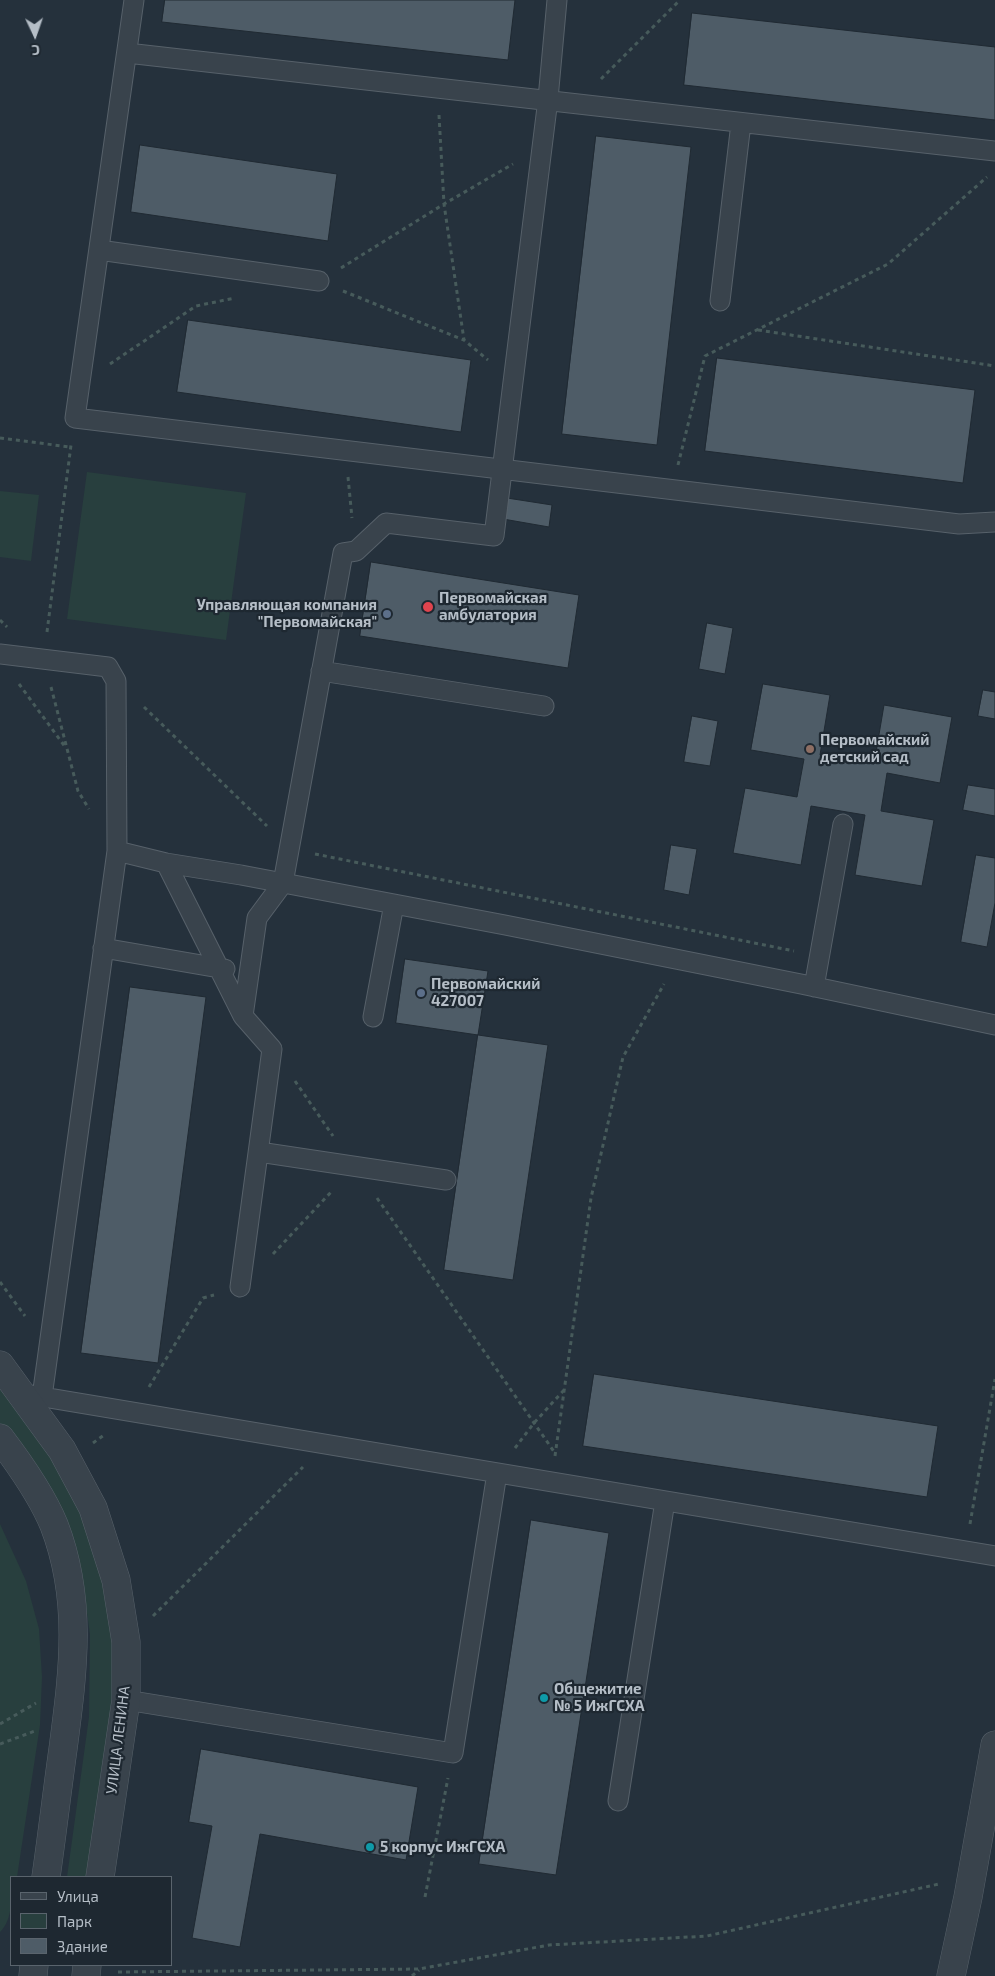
<!DOCTYPE html>
<meta charset="utf-8">
<style>
body{margin:0}
#map{position:relative;width:995px;height:1976px;overflow:hidden;background:#25313c;font-family:"Exo 2",sans-serif}
canvas{display:block}
.legend{position:absolute;left:10px;top:1876px;width:162px;height:90px;box-sizing:border-box;background:#1e2831;border:1px solid #5a646d;margin:0;padding:6px 9px;list-style:none;font-size:15px;color:#b5bec7}
.legend li{display:flex;align-items:center;gap:10px;height:25px}
.legend b{width:25px;border:1px solid #5a646d}
.north{position:absolute;left:10px;top:10px;width:50px;height:50px;-webkit-text-stroke:4px #1e2831;paint-order:stroke;rotate:177deg;font-size:14px;font-weight:700;line-height:20px;text-align:center;color:#b5bec7}
.north::after{content:'';display:block;margin:auto;width:18px;height:22px;background:#b5bec7;clip-path:polygon(50% 0,100% 100%,50% 72%,0 100%)}
</style>
<div id="map">
<canvas width="995" height="1976"></canvas>
<ul class="legend">
<li><b style="height:6px;background:#39434c"></b>Улица</li>
<li><b style="height:14px;background:#283f3e"></b>Парк</li>
<li><b style="height:14px;background:#4e5c67"></b>Здание</li>
</ul>
<div class="north">С</div>
</div>
<script>
const ctx = document.querySelector('canvas').getContext('2d');
ctx.lineJoin = 'round';
function fillPath(path, color) {
  ctx.fillStyle = color;
  ctx.fill(path, 'evenodd');
}
function strokePath(path, color, width, dash) {
  ctx.strokeStyle = color;
  ctx.lineWidth = width;
  ctx.lineCap = dash ? 'butt' : 'round';
  ctx.setLineDash(dash || []);
  ctx.stroke(path);
}
function drawText(font, color, halo, rows, align = 'center') {
  ctx.font = font + ' "Exo 2",sans-serif';
  ctx.lineWidth = 4.5;
  ctx.setLineDash([]);
  ctx.textBaseline = 'middle';
  ctx.strokeStyle = halo;
  ctx.fillStyle = color;
  for (const [text, x, y, turn = 0] of rows) {
    ctx.save();
    ctx.translate(x, y);
    ctx.rotate((+turn || 0) * Math.PI / 180);
    ctx.textAlign = isNaN(turn) ? turn : align;
    if (halo) ctx.strokeText(text, 0, 0);
    ctx.fillText(text, 0, 0);
    ctx.restore();
  }
}
const green = new Path2D(`
 M87,472L246,493L226,640L67,619Z
 M0,491L39,495L31,561L0,557Z
 M0,1387L41,1442L68,1484L83,1515L105,1583L114,1634L112,1712L88,1877H67L89,1717L90,1634L83,1586L24,1454L0,1423Z
 M0,1524L26,1581L39,1629L42,1677L40,1725L17,1877H11C11,1894 14,1919 0,1932Z`);
const building = new Path2D(`
 M165,0H515L508,60L162,22Z
 M692,13L995,47V120L684,85Z
 M596,136L691,147L657,445L562,434Z
 M140,145L337,174L328,241L131,212Z
 M188,320L471,360L461,432L177,392Z
 M717,358L975,390L963,483L705,451Z
 M507,498L552,505L549,527L503,519Z
 M371,562L579,595L568,668L360,636Z
 M707,623L733,628L725,674L699,669Z
 M763,684L830,695L820,755L874,764L884,705L952,717L940,783L887,773L881,811L934,820L922,886L855,875L865,815L811,806L801,865L733,853L745,788L797,797L804,759L751,750Z
 M983,690L995,692V719L978,716Z
 M692,716L718,721L710,766L684,762Z
 M968,785L995,789V816L963,810Z
 M671,845L697,849L689,895L664,890Z
 M976,855L995,858V903L987,947L961,942Z
 M405,959L488,971L478,1035L396,1023Z
 M130,987L206,997L158,1363L81,1353Z
 M478,1035L548,1045L513,1280L444,1270Z
 M594,1374L938,1426L927,1497L583,1446Z
 M531,1520L609,1533L556,1875L479,1864Z
 M201,1749L418,1787L406,1860L260,1834L240,1947L192,1938L212,1826L189,1822Z`);
const path = new Path2D(`
 M601,79L680,0
 M439,115L444,204L464,340
 M341,268L444,204L513,164
 M343,291L464,340L488,360
 M758,330L995,366
 M110,364L196,306L235,298
 M0,438L70,447
 M678,465L705,356L888,264L987,177
 M348,477L352,518
 M0,620L7,627
 M47,632L71,445
 M19,684L66,748
 M51,687L78,791L89,809
 M144,707L267,826
 M315,854L794,951
 M295,1081L333,1136
 M377,1198L555,1453
 M273,1254L332,1191
 M0,1282L25,1316
 M149,1387L203,1298L214,1295
 M93,1443L104,1435
 M515,1448L534,1423L564,1390
 M555,1456L591,1198L623,1057L664,984
 M970,1524L995,1379
 M153,1616L303,1467
 M0,1724L36,1703
 M0,1744L35,1731
 M425,1897L448,1778
 M118,1972L419,1969L549,1945L707,1936L939,1884
 M412,1976L419,1970`);
const service = new Path2D(`
 M134,0L75,418L959,524L995,522
 M127,53L995,151
 M99,250L319,281
 M720,301L741,123
 M0,654L108,667L116,681L117,851
 M321,671L544,706
 M166,863L243,1016
 M103,948L225,969
 M814,987L843,824
 M373,1017L394,904
 M259,1152L446,1180
 M240,1287L272,1049L243,1016L257,918L283,883L343,553L356,551L386,523L494,536L548,99L557,0
 M31,1395L995,1556
 M42,1397L117,851L166,863L241,875L505,925L801,984L995,1025
 M126,1700L453,1753L497,1473
 M618,1801L665,1501`);
const minor = new Path2D(`
 M0,1365L62,1450L93,1508L116,1580L126,1642V1700L100,1877
 M0,1438C19,1463 42,1496 54,1525C83,1600 73,1672 63,1749C57,1792 52,1835 46,1877
 M33,1976L34,1965
 M86,1976L87,1965
 M951,1976L968,1897L995,1745`);
const markers = [
 [428,607,6,"#e0444e"],
 [387,614,5,"#5c6f8a"],
 [810,749,5,"#8d6e63"],
 [421,993,5,"#5c6f8a"],
 [544,1698,5,"#0f9aa8"],
 [370,1847,5,"#0f9aa8"]
];
const poiNames = [
 ["Первомайская",439,598],
 ["амбулатория",439,615],
 ["Управляющая компания",377,605,"right"],
 ["\"Первомайская\"",377,622,"right"],
 ["Первомайский",820,740],
 ["детский сад",820,757],
 ["Первомайский",431,984],
 ["427007",431,1001],
 ["Общежитие",554,1689],
 ["№ 5 ИжГСХА",554,1706],
 ["5 корпус ИжГСХА",380,1847]
];
const streetNames = [
 ["УЛИЦА ЛЕНИНА",118,1740,-83]
];
fillPath(green, '#283f3e');
fillPath(building, '#4e5c67');
strokePath(building, '#202a33', 1);
strokePath(service, '#57616a', 21);
strokePath(minor, '#57616a', 29);
strokePath(path, '#475b5b', 3, [4, 4]);
strokePath(service, '#39434c', 19);
strokePath(minor, '#39434c', 28);
for (const [x, y, r, color] of markers) {
  const dot = new Path2D();
  dot.arc(x, y, r, 0, 2 * Math.PI);
  ctx.fillStyle = color;
  ctx.fill(dot);
  strokePath(dot, '#1e2831', 2);
}
drawText('bold 15px', '#b5bec7', '#1e2831', poiNames, 'left');
drawText('15px', '#b5bec7', '#1e2831', streetNames);
</script>
